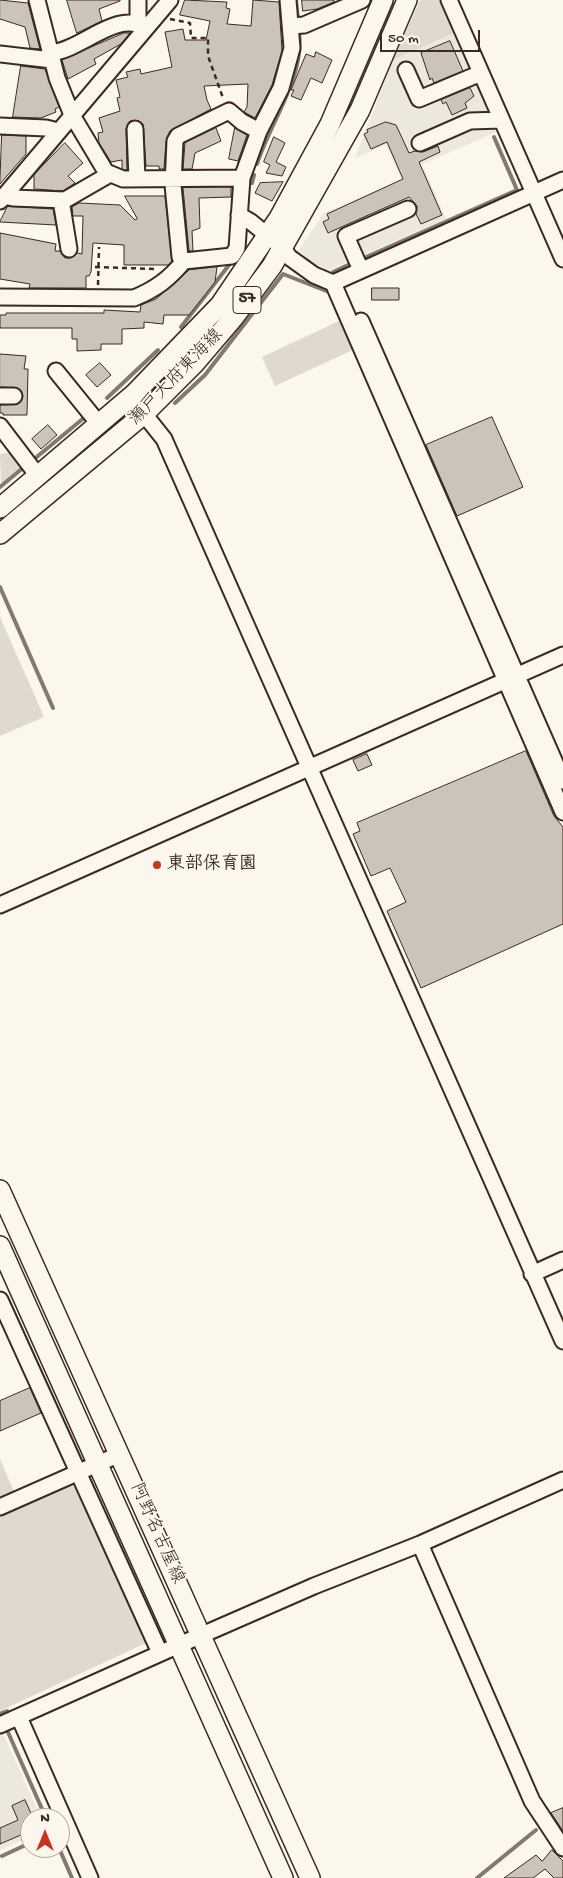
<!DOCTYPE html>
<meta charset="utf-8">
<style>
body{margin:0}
#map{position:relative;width:563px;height:1878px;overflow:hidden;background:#fbf7ec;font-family:"Gochi Hand",sans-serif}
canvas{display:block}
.north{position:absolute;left:20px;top:1808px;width:50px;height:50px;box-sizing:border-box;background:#fbf7ec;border:1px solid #aea59a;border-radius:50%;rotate:0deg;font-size:14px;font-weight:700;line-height:20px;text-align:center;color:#3b2a1e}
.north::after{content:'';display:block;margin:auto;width:18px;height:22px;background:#c8321e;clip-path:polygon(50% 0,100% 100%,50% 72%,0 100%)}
.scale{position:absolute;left:380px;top:30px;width:100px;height:22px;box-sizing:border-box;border:2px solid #3b2a1e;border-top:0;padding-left:6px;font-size:15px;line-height:18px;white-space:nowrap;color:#3b2a1e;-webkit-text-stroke:4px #fbf7ec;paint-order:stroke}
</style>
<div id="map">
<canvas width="563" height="1878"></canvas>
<div class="north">N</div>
<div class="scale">50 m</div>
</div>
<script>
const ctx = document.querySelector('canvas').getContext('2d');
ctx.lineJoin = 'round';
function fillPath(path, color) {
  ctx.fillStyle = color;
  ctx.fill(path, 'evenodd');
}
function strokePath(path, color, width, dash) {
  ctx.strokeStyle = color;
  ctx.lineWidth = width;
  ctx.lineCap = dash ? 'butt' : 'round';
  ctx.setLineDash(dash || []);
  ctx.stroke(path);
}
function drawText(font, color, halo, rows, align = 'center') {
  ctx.font = font + ' "Gochi Hand","Klee One",sans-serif';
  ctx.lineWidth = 4;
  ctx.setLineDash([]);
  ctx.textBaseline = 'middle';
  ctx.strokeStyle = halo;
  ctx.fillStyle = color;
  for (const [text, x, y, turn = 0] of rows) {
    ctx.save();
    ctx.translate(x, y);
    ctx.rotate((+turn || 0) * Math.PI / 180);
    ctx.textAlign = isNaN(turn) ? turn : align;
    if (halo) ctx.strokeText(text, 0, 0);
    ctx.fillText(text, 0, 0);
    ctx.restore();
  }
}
const built = new Path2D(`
 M457,32L501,130L399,174L386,145L355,158L393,60Z
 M425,170L446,219L322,273L299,250L324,213Z
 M2,1731L41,1818H30V1837L0,1850V1732Z`);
const green = new Path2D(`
 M420,0H443L457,32L393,60Z
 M336,304L357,348L275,386L262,357L339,321L333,308Z
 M13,452L24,466L1,484L0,454Z
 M0,617L44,717L0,736Z
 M0,1459L16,1496L0,1503Z
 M70,1486L78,1487L148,1642L0,1711V1516Z`);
const stream = new Path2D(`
 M296,0L298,20
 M257,164C270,123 305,76 299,33
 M252,183L254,175
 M364,258L517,190L494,137
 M333,272L348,265
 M181,327L229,265
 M107,398L158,350
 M175,403L205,375L283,274L329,292
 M33,460L85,417
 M0,487L24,467
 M0,587L53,708
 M0,1714L7,1711
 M7,1730L46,1818
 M59,1848L72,1878
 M2,1856L30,1843
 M477,1878L536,1830`);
const building = new Path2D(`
 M0,0L28,3L40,49L30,48L25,27L0,19Z
 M67,0H120V1L99,9L102,21L77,33Z
 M185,0L227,2L226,8L230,9L227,24L251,26L253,0L279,2L282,51L272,85L255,118L244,112L247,107L248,84L204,86L207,100L211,109L170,131L166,141L164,169H159V166H146L143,124L139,121H130L126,129L127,170H125L122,169V160L111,162L99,143L98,133L103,132L99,118L120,111L117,98L120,97L116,80L128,77L126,72L140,69L141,74L172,67L165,32L183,29L185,40H206L210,21L180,15Z
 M302,0H334V2L317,9L303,11Z
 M124,33H130L121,44L94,59L96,64L68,79L62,60Z
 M450,41L463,71L434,83L432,78L430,80L421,53Z
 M316,52L332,60L322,83L311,78L301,100L291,96L294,90H291L306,54L314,57Z
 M21,66L45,69L59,107L55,109L56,112L41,118L13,117Z
 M470,88L474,96L465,103L467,108L452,115L446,102L443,104L441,100Z
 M386,122L396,125L409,153L415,151L423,152L438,146L440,152L419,162L442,215L421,224L416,214L417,206L409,197L328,233L323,222L329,219L327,214L403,179L387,142L371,149L364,134L368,132L367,130Z
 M216,128L221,141L195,153L192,169H183L185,143Z
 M235,128L247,135L238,161L229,159Z
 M2,135L26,136V154L0,184Z
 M274,137L285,143L276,162L286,167L282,176L266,173L270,165L264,162Z
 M65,143L83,163L68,176L75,183L63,191L34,189V175Z
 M283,182L272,201L255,193L260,183Z
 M231,187V197L199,198L200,228L192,231L193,251H189L183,188Z
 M125,196H165L172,261L168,265H124V245L93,243L91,272L89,276H86V288H29L30,284L0,279V233L56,244L55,251H60L65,258H71L77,253L82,254L83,216H73L72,207L79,203L120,205L135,220L137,219Z
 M8,206L53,209L56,225L0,222Z
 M217,267L215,282L189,315H164L163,324L144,322V328L122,329V344H101V350L77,351V339H72V328H0V315H6V313H104V310L140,312L141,305L156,299L189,270Z
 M372,288H399V300H372Z
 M0,354L26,356L24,369H28L27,415H3V413H0V405L18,404L23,396L18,388L0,387Z
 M100,363L111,375L97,387L86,375Z
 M492,417L523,487L457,516L426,445Z
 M48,425L57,435L41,449L32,439Z
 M526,751L554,816L563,827V924L421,988L387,911L406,902L390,868L371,876L353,834L360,831L357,823Z
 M367,754L372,765L358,771L353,760Z
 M30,1388L41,1413L0,1431V1401Z
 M25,1800L33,1818H30V1831L0,1844V1828L18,1820L12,1806Z
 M563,1808V1831L551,1813Z
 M552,1850L563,1861V1878H554L545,1869L533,1878H504L536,1855L542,1861Z`);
const path = new Path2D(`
 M170,19L190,23L191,38H208V56L223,98
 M95,267L156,269
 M98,285L99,247`);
const minor = new Path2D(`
 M37,0L57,78L72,115L106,172L123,179L242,178
 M449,0L563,259
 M138,23V0
 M291,26L304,25L362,0
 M50,53C83,50 116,9 146,28
 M0,54L52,60
 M406,70L419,99L481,73
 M0,126L46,128L58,131
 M135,129L137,179
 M420,143L470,121L501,120
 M4,196L13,198L65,200L110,174
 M61,200L69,249
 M0,201L170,0
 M239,215L251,222L283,248L289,257L314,275L333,283L563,812
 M184,261L180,257L173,185L175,141L178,136L229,111L242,122L259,131
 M361,270L346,236L408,209
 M333,283L563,180
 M0,297L134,298C156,289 169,279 184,261L232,256L237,248L242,178L259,131L281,88L292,48L288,0
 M361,321L563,781
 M56,371L99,424
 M0,396H14
 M144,414L164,439L563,1341
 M0,426L38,476
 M0,905L563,655
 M532,1274L563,1260
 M0,1300L160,1653
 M0,1507L120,1454
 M420,1544L532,1801L563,1848
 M19,1717L90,1878
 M0,1725L179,1645L314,1586L420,1544L563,1480`);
const major = new Path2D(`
 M0,508L134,394L220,305L279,218L330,124L383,0
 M0,534L144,414L194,364L234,317L272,266L360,110L407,0
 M0,1190L310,1878
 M0,1246L283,1878`);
const markers = [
 [157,865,5,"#c8321e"]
];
const shields = [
 [247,300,28]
];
const shieldNames = [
 ["57",247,300]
];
const streetNames = [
 ["瀬戸大府東海線",177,378,-46],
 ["阿野名古屋線",156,1534,66]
];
const poiNames = [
 ["東部保育園",167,865]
];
fillPath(built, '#ede8dd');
fillPath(green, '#dfd9ce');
strokePath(stream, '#85796d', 4);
fillPath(building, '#ccc4b9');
strokePath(building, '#3b2a1e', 1);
strokePath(minor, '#3b2a1e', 19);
strokePath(major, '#3b2a1e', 22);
strokePath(path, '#3b2a1e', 2.5, [5, 4]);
strokePath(minor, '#fbf7ec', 15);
strokePath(major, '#fbf7ec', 19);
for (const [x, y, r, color] of markers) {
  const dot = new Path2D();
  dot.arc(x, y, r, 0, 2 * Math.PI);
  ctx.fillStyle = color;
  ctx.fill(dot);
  strokePath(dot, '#fbf7ec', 2);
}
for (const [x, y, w] of shields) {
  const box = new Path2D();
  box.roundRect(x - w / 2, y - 13.5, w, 27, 4);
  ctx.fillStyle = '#fbf7ec';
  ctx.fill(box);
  strokePath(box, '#3b2a1e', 1);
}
drawText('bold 16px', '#3b2a1e', null, shieldNames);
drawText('18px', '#3b2a1e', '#fbf7ec', streetNames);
drawText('bold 18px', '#3b2a1e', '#fbf7ec', poiNames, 'left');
</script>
